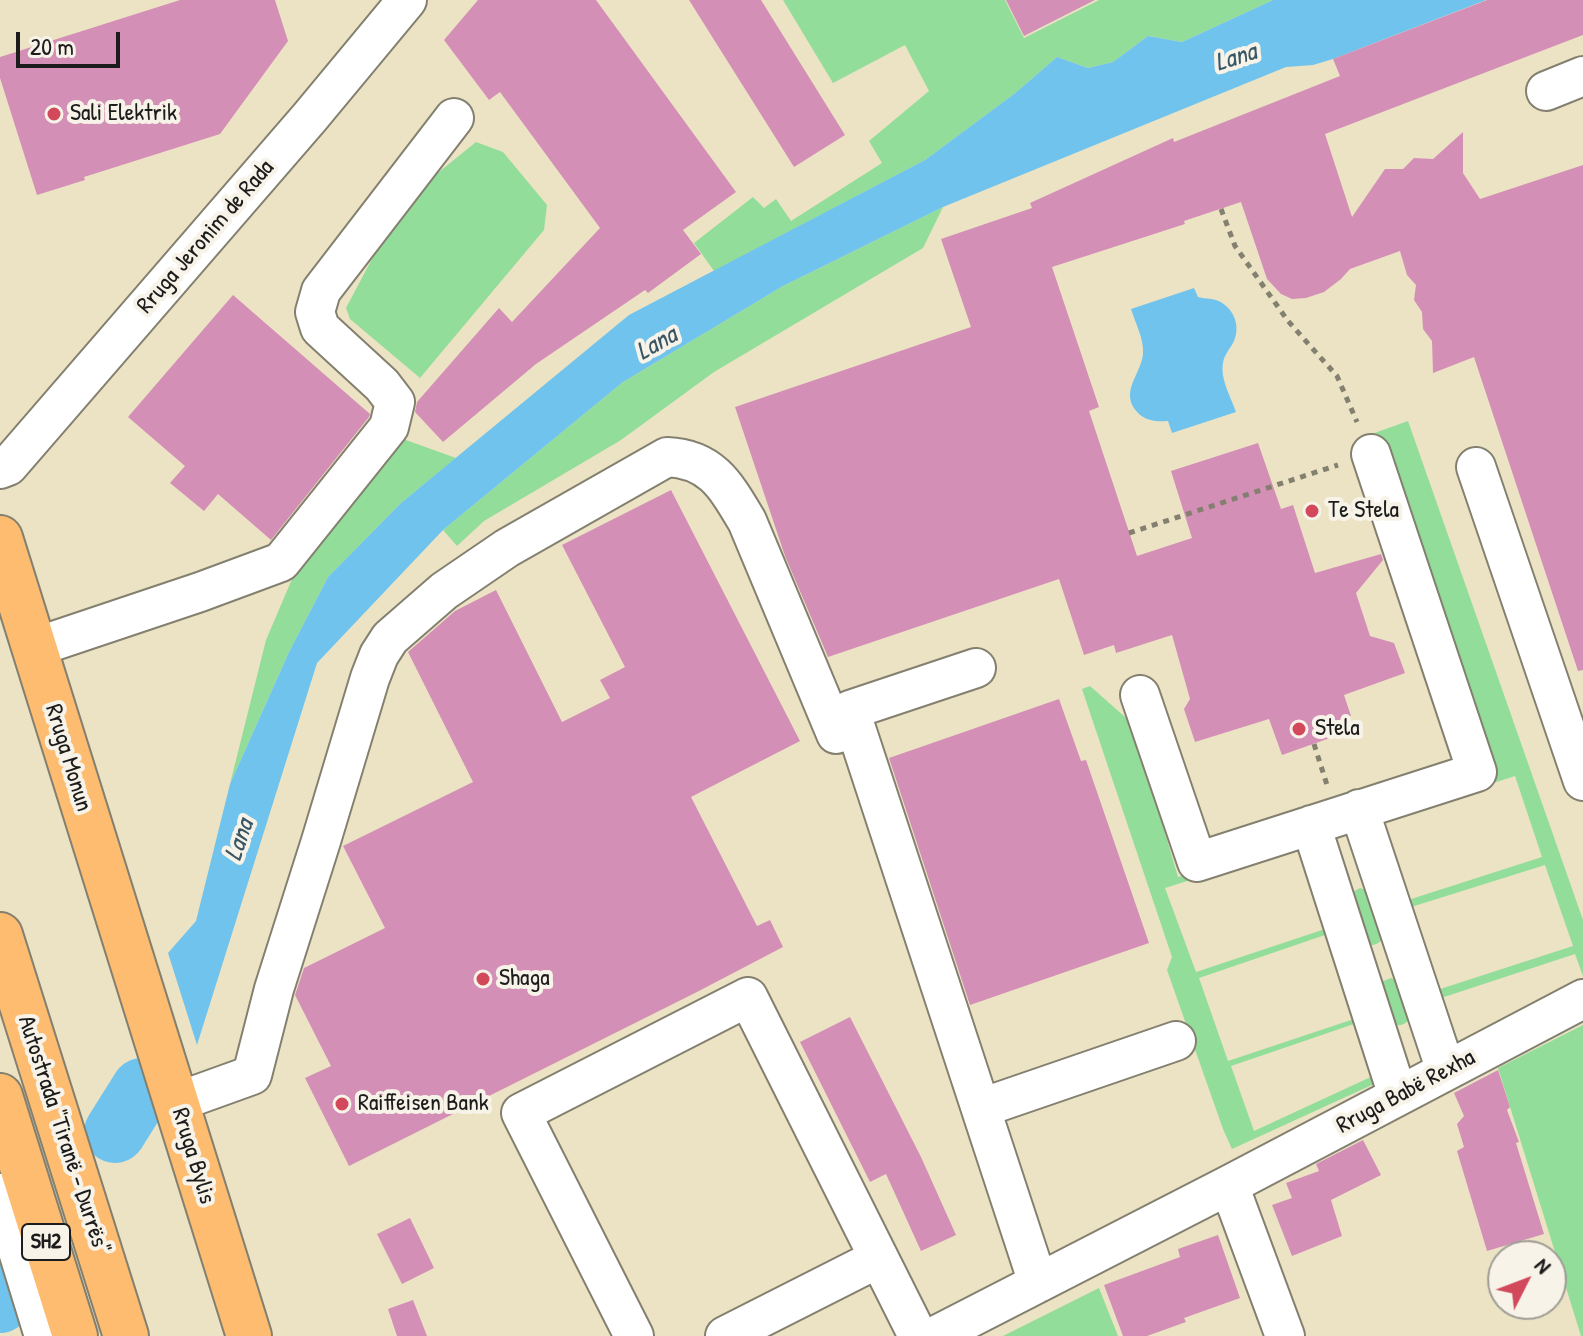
<!DOCTYPE html>
<meta charset="utf-8">
<style>
body{margin:0}
#map{position:relative;width:1583px;height:1336px;overflow:hidden;background:#ece3c4;font-family:"Patrick Hand",sans-serif}
canvas{display:block}
.north{position:absolute;left:1487px;top:1240px;width:80px;height:80px;box-sizing:border-box;background:#f7f3e8;border:2px solid #9f9d96;border-radius:50%;rotate:48deg;font-size:22px;font-weight:700;line-height:32px;text-align:center;color:#1c1c1c}
.north::after{content:'';display:block;margin:auto;width:28px;height:36px;background:#d1495b;clip-path:polygon(50% 0,100% 100%,50% 72%,0 100%)}
.scale{position:absolute;left:16px;top:32px;width:104px;height:36px;box-sizing:border-box;border:4px solid #1c1c1c;border-top:0;padding-left:10px;font-size:24px;line-height:28px;white-space:nowrap;color:#1c1c1c;-webkit-text-stroke:6px #f7f3e8;paint-order:stroke}
</style>
<div id="map">
<canvas width="1583" height="1336"></canvas>
<div class="north">N</div>
<div class="scale">20 m</div>
</div>
<script>
const ctx = document.querySelector('canvas').getContext('2d');
ctx.lineJoin = 'round';
function fillPath(path, color) {
  ctx.fillStyle = color;
  ctx.fill(path, 'evenodd');
}
function strokePath(path, color, width, dash) {
  ctx.strokeStyle = color;
  ctx.lineWidth = width;
  ctx.lineCap = dash ? 'butt' : 'round';
  ctx.setLineDash(dash || []);
  ctx.stroke(path);
}
function drawText(font, color, halo, rows, align = 'center') {
  ctx.font = font + ' "Patrick Hand",sans-serif';
  ctx.lineWidth = 8;
  ctx.setLineDash([]);
  ctx.textBaseline = 'middle';
  ctx.strokeStyle = halo;
  ctx.fillStyle = color;
  for (const [text, x, y, turn = 0] of rows) {
    ctx.save();
    ctx.translate(x, y);
    ctx.rotate((+turn || 0) * Math.PI / 180);
    ctx.textAlign = isNaN(turn) ? turn : align;
    if (halo) ctx.strokeText(text, 0, 0);
    ctx.fillText(text, 0, 0);
    ctx.restore();
  }
}
const green = new Path2D(`
 M783,0H1005L1024,38L1099,0H1273L1182,42L1148,36L1113,62L1088,68L1057,57L1014,94L925,160L714,271L694,243L753,197L764,208L776,199L791,221L882,163L869,141L929,91L905,45L833,83Z
 M476,142L503,152L547,205L544,230L420,378L350,319L346,308L402,202Z
 M943,207L923,248L714,372L621,440L484,521L457,546L443,530L623,382L783,286Z
 M1408,421L1583,920V976L1575,954L1441,998L1456,1039L1453,1040L1448,1036L1449,1030L1440,1004L1436,1003L1433,997L1434,991L1573,946L1545,865L1408,908L1403,905L1405,901L1542,857L1515,776L1379,820L1374,816L1376,811L1486,774L1369,435Z
 M403,439L456,458L401,503L328,577L289,652L230,784L266,640L301,558Z
 M1090,686L1133,724L1178,877L1300,839L1302,845L1165,888L1196,972L1325,929L1328,934L1199,978L1228,1061L1357,1018V1023L1231,1066L1254,1131L1375,1075L1374,1084L1232,1149L1223,1129L1167,970L1172,957L1082,689Z
 M1360,888L1369,891L1384,937C1379,944 1375,946 1365,945L1349,894Z
 M1391,978L1399,981L1410,1017C1406,1025 1401,1026 1392,1025L1380,984L1383,981Z
 M1583,1025V1336H1581L1498,1068Z
 M1099,1288L1118,1336H1003Z`);
const water = new Path2D(`
 M1273,0H1486L1333,59L1313,65L1286,67L943,207L783,286L623,382L443,530L317,663L197,1045L168,953L196,921L230,784L289,652L328,577L401,503L629,315L925,160L1014,94L1057,57L1088,68L1113,62L1148,36L1182,42Z
 M1194,288L1198,297C1204,299 1210,298 1216,300C1233,306 1241,325 1234,341C1230,349 1224,355 1223,363C1220,379 1231,397 1236,412L1172,433L1168,421C1157,422 1146,421 1138,413C1118,392 1142,374 1143,353C1144,339 1135,322 1131,309Z`);
const river = new Path2D(`
 M115,1132L142,1089
 M0,1302L8,1290`);
const building = new Path2D(`
 M180,0H275L288,41L220,134L84,177L85,180L37,195L0,78V57Z
 M478,0H596L736,192L683,230L701,254L648,293L645,290L536,364L443,442L415,412L417,402L499,308L512,322L600,228L500,92L489,100L444,40Z
 M689,0H761L845,135L794,167Z
 M1006,0H1095L1024,36Z
 M1487,0H1583V35L1325,134L1352,217L1385,169H1403L1414,158L1433,159L1463,132V173L1480,199L1583,165V670L1578,671L1474,357L1433,373L1432,341L1423,329L1422,312L1414,300L1416,285L1407,275L1400,251L1350,269L1341,279L1324,292L1306,298L1292,299L1281,294L1267,279L1241,202L1184,221L1185,224L1052,267L1099,407L1089,411L1137,556L1192,538L1171,471L1258,443L1281,509L1293,505L1315,573L1381,554L1383,560L1356,593L1370,636L1394,643L1405,673L1344,695L1351,716L1325,725L1330,738L1282,755L1269,719L1195,742L1184,709L1190,699L1172,635L1116,653L1114,645L1084,655L1059,579L828,657L785,556L735,407L971,327L941,239L1032,208L1030,203L1173,138L1174,142L1340,76L1333,59Z
 M233,295L370,414L369,417L271,540L218,494L204,511L170,483L185,466L128,417Z
 M671,490L800,741L691,797L757,926L770,920L783,947L697,992L349,1166L305,1078L331,1066L295,995L304,968L385,928L343,846L473,782L408,652L455,611L496,590L562,722L610,698L600,680L625,667L562,545Z
 M1059,699L1081,761L1086,760L1149,943L970,1005L889,758Z
 M850,1017L921,1157L956,1235L921,1251L886,1174L870,1182L800,1042Z
 M1498,1070L1510,1107L1507,1110L1519,1142L1516,1143L1544,1234L1487,1251L1457,1151L1464,1147L1457,1124L1464,1116L1454,1093Z
 M1363,1140L1381,1175L1331,1200L1342,1236L1292,1256L1272,1205L1292,1198L1286,1183L1319,1171L1316,1164Z
 M410,1218L434,1268L402,1284L377,1234Z
 M1218,1235L1240,1298L1184,1318L1186,1322L1147,1336H1123L1104,1285L1180,1257L1178,1249Z
 M413,1300L427,1336H397L388,1309Z`);
const path = new Path2D(`
 M1221,209L1235,246L1288,321L1337,376L1357,422
 M1129,533L1338,465
 M1314,744L1327,785`);
const minor = new Path2D(`
 M1546,91L1583,76
 M1476,467L1583,781
 M0,469L8,466L310,117L407,0
 M33,648L200,592L281,562L389,427L395,402L382,385L320,328L315,312L321,291L454,118
 M976,668L850,710L1038,1283
 M1140,695L1197,862L1477,772L1371,454
 M1359,809L1446,1071
 M1311,825L1398,1096
 M177,1102L252,1075L274,989L321,841L370,678L379,655L390,638L444,591L507,548L667,457C712,459 726,486 747,521L836,734
 M981,1108L1176,1041
 M1229,1185L1285,1336
 M0,1193L44,1336
 M634,1336L521,1113L748,997L918,1336
 M725,1336L879,1258
 M935,1336L1229,1185L1583,999`);
const major = new Path2D(`
 M0,538L249,1336`);
const highway = new Path2D(`
 M0,935L126,1336
 M0,1096L75,1336`);
const markers = [
 [54,114,8,"#d1495b"],
 [1312,511,8,"#d1495b"],
 [1299,729,8,"#d1495b"],
 [483,979,8,"#d1495b"],
 [342,1104,8,"#d1495b"]
];
const shields = [
 [46,1242,48]
];
const shieldNames = [
 ["SH2",46,1242]
];
const poiNames = [
 ["Sali Elektrik",70,114],
 ["Te Stela",1328,511],
 ["Stela",1315,729],
 ["Shaga",499,979],
 ["Raiffeisen Bank",358,1104]
];
const streetNames = [
 ["Rruga Jeronim de Rada",206,237,-49],
 ["Rruga Monun",68,758,73],
 ["Rruga Babë Rexha",1406,1092,-28],
 ["Autostrada \"Tiranë - Durrës\"",63,1135,72],
 ["Rruga Bylis",193,1156,73]
];
const waterNames = [
 ["Lana",1236,58,-18],
 ["Lana",657,344,-30],
 ["Lana",240,840,-71]
];
fillPath(green, '#92dd9a');
fillPath(water, '#70c3ec');
strokePath(river, '#70c3ec', 62);
fillPath(building, '#d48fb7');
strokePath(minor, '#848070', 42);
strokePath(major, '#848070', 48);
strokePath(highway, '#848070', 48);
strokePath(path, '#848070', 5, [6, 6]);
strokePath(minor, '#fff', 38);
strokePath(major, '#fdbc6f', 44);
strokePath(highway, '#fdbc6f', 44);
for (const [x, y, r, color] of markers) {
  const dot = new Path2D();
  dot.arc(x, y, r, 0, 2 * Math.PI);
  ctx.fillStyle = color;
  ctx.fill(dot);
  strokePath(dot, '#f7f3e8', 3);
}
for (const [x, y, w] of shields) {
  const box = new Path2D();
  box.roundRect(x - w / 2, y - 18, w, 36, 6);
  ctx.fillStyle = '#f7f3e8';
  ctx.fill(box);
  strokePath(box, '#1c1c1c', 2);
}
drawText('bold 22px', '#1c1c1c', null, shieldNames);
drawText('24px', '#1c1c1c', '#f7f3e8', poiNames, 'left');
drawText('24px', '#1c1c1c', '#f7f3e8', streetNames);
drawText('italic 26px', '#395665', '#f7f3e8', waterNames);
</script>
